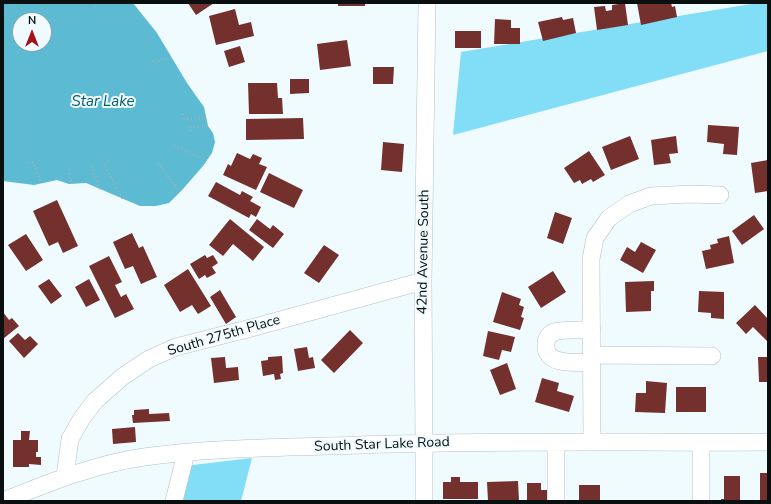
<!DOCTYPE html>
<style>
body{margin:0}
#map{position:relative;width:771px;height:504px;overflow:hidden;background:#f0fbff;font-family:"Nunito Sans",sans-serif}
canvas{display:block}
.frame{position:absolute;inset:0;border:4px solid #0a0f10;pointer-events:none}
.north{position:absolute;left:12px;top:12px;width:40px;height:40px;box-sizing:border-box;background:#f0fbff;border:1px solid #949d9f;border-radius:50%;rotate:0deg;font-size:11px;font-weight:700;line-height:16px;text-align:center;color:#0a0f10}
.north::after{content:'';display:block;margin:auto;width:14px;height:18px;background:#a7111a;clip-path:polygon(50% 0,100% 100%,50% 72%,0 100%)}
</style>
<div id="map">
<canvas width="771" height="504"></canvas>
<div class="frame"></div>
<div class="north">N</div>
</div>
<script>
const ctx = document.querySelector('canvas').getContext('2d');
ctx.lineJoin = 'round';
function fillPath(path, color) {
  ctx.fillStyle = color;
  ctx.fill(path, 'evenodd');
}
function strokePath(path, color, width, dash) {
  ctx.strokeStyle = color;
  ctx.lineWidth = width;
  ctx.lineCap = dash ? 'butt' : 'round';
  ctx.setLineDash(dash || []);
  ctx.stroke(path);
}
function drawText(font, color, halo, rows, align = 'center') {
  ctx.font = font + ' "Nunito Sans",sans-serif';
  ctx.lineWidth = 4;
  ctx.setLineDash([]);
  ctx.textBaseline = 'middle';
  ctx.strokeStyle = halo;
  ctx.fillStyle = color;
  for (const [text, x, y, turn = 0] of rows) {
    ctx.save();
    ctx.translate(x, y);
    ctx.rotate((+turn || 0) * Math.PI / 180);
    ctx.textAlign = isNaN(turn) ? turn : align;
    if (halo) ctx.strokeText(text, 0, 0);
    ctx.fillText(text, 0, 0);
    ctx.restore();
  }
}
const green = new Path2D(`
 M757,3H768V51L453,135L461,52Z
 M252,458L241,501H169L176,467Z`);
const water = new Path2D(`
 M3,3H133L157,33L187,83L204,107L208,126L213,133L215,142L212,153L203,166L183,189L169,203L156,206H140L86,183L69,184L57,180L34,185L3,181ZM20,20H44V44H20Z`);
const building = new Path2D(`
 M188,3H214L196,15Z
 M338,3H365V6H338Z
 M625,3L628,25L597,30L594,7L605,6L606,11L612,10V5Z
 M637,3H671L672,7L675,6L677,17L641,25Z
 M235,9L239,25L251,22L254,36L216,45L209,16Z
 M562,17L563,20L573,18L576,33L543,41L538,22Z
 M495,19L511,20V28H520V44H494Z
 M455,31H481V48H455Z
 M347,40L351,66L320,70L317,44Z
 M240,46L245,62L229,67L224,51Z
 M373,67H394L393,84H373Z
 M290,79H309V93L290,94Z
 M248,83H277L278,98H282L283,114H249Z
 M303,118L304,139L246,140V119Z
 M708,125L739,127L737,155L723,154L724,144L707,142Z
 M630,136L639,159L611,170L602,147Z
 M676,136L678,153L669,154L671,163L654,165L651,140Z
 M383,142L404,144L402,172L381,170Z
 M589,151L605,175L593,182L591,179L582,184L580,180L574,183L564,168Z
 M237,153L250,159L253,154L262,158L259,164L267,167L256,190L223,175L228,164L231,166Z
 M768,160V191L755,193L751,163Z
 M269,173L303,190L294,208L260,192Z
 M216,182L240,195L242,191L253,197L250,201L261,207L256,217L251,214L249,218L208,196Z
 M57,200L78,246L63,253L58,242L49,246L33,211Z
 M555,212L572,218L563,244L547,238Z
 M754,215L764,229L742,245L732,231Z
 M230,219L264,247L253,261L233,244L223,256L209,245Z
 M257,219L270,229L273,225L284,234L273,248L249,230Z
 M132,233L139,248L143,246L157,277L141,284L133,266L125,269L113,242Z
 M26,234L43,260L26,271L8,245Z
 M729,236L734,263L706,269L702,251L711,249L710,245L718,243L717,239Z
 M641,242L656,250L643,273L620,260L627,247L635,252Z
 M324,245L339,255L319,283L304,273Z
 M205,255L207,258L213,255L218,263L212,267L216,273L207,278L205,275L199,279L190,264Z
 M109,256L122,282L115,285L121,297L126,294L134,309L115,318L89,266Z
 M188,269L211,306L198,314L192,305L180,312L164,285Z
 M553,271L566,292L541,308L528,287Z
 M49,279L62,296L51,304L38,286Z
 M89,279L100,300L86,307L75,287Z
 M654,281V291H651V311L626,312L625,282Z
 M220,290L236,317L226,324L210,297Z
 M699,291L724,292V319L711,318V313L698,312Z
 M502,292L521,299L519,305L524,307L521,317L524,318L520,330L493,322Z
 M755,305L768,319V342L753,327L746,334L736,323Z
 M3,312L9,320L12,318L19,326L3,339Z
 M350,330L363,343L334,373L321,360Z
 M488,331L515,337L511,352L502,350L499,360L483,356Z
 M18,333L25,340L30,336L38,344L24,358L9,341Z
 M307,347L309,358L313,357L315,368L298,371L294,349Z
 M282,356L283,373L280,374L281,379L275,380L274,374L263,376L261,361L268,360V357Z
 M225,357L226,368L238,367L239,380L214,383L211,358Z
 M758,357H768V382H759Z
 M507,363L516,389L500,395L490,370Z
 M542,378L559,383L557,391L574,396L569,412L535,402Z
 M646,381L667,383L665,413L635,412L636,393H646Z
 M676,387H706V412H676Z
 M149,409V414L169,413L170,421L133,423L132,415H134V410Z
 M135,427L136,442L113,444L112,429Z
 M21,431H30L29,440H38V452H36V457H41V465L29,464V467H13V440H21Z
 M760,473H768V501H760Z
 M724,476H740V501H721V499H724Z
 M451,477H460V482H478V499H443V482H451Z
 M518,481L519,501H488L487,482Z
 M527,483H541V490H549V501H527Z
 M579,485H600V501H579Z`);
const path = new Path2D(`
 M94,3L93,5L96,7
 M153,60L154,63L172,56
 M183,114L184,119L206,118
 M190,131V127L208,126
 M174,146L207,160
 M109,161L104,164L123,200
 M28,163L33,162L41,183
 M158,163L180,192
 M91,166L100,190
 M69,169L71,184`);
const minor = new Path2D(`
 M592,330C583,330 562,329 554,332C549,334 546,339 546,344C544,367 578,362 592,362
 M592,355L712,356
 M592,441L591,259L595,238L609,218L629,204L651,196L691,194L720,195
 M556,442V501
 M65,477L70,439L82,418L95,401L122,377L149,359L176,347L255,327L423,281
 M3,501C48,483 95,464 144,457C215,447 288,448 360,445C496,440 632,443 768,442
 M174,501L186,453
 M424,501V443L423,281L427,3
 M701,501V442`);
const streetNames = [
 ["42nd Avenue South",424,252,-89],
 ["South 275th Place",224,336,-16],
 ["South Star Lake Road",382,445,-2]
];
const waterNames = [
 ["Star Lake",103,102]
];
fillPath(green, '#82ddf7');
fillPath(water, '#5dbad3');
fillPath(building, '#73302c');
strokePath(minor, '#b4c1c5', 18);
strokePath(path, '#a7b0b3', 2, [1, 3]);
strokePath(minor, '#fff', 17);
drawText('14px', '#0a0f10', '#f0fbff', streetNames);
drawText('italic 15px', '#07596b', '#f0fbff', waterNames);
</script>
